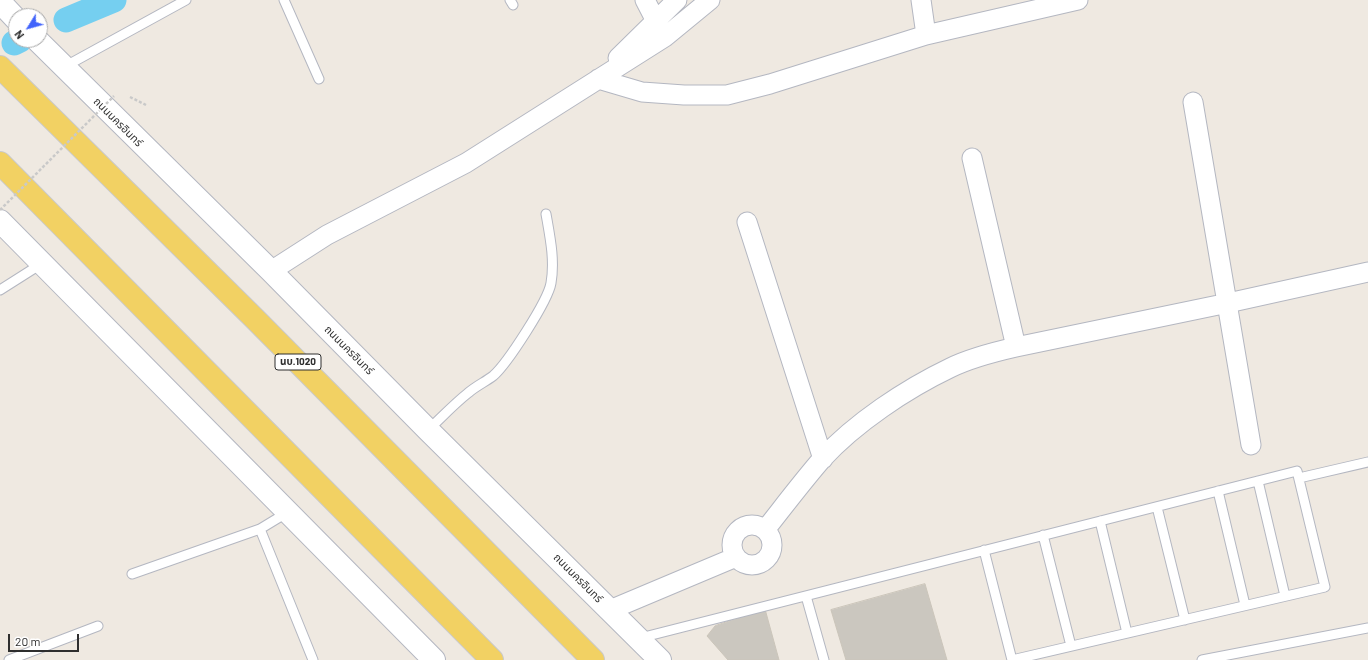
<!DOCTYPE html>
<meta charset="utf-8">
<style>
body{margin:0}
#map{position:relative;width:1368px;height:660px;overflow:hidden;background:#efe9e1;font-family:Barlow,sans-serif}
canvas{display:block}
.north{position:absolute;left:8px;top:8px;width:40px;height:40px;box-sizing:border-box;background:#fff;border:1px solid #ababab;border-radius:50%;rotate:233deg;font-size:11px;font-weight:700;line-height:16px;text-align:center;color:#2e2e2e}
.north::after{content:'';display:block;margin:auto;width:14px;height:18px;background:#4264fb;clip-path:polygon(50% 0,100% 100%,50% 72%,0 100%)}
.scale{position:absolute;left:8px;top:634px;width:71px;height:18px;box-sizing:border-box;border:2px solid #2e2e2e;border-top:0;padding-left:5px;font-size:12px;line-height:14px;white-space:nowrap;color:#2e2e2e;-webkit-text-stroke:3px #fff;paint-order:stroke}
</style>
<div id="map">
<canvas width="1368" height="660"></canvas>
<div class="north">N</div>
<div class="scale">20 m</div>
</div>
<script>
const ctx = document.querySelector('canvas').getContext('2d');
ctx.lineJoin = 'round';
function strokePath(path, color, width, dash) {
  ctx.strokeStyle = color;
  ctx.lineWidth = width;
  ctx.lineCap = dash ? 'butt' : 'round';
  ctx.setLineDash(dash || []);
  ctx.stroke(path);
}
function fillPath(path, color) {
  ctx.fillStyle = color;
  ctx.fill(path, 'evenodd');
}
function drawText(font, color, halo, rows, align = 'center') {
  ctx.font = font + ' Barlow,"Noto Sans Thai",sans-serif';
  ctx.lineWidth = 3;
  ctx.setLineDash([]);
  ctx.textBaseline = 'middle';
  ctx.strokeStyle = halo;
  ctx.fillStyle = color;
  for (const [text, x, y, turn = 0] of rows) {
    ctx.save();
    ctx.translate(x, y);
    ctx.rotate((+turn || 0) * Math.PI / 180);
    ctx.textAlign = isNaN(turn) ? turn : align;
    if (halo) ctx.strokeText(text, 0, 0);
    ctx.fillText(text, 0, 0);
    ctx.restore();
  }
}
const canal = new Path2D(`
 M66,20L114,0
 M14,43L20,40`);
const building = new Path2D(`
 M925,584L947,660H846L831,610Z
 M765,609L779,660H728L707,636L715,626Z`);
const path = new Path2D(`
 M130,97L146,105`);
const service = new Path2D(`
 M284,0L319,79
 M510,0L513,5
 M64,67L186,0
 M0,290L41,264
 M428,430C441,418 454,404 468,393C476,386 485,382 493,376C507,364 548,301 551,283C555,260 550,237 546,214
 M1299,478L1368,462
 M1258,481L1285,596
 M1218,491L1245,605
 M1157,507L1185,620
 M1100,521L1127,633
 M260,529L313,660
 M1043,535L1071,646
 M984,550L1012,660
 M132,574L260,529L288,512
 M806,596L824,660
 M640,638L1297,471L1325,587L1012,660
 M9,660L98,626
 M1202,660L1368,628`);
const minor = new Path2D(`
 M645,0L661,31
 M921,0L926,35
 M618,58L677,0
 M598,79L642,92L684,95H727L770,84L926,35L1078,0
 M1193,102L1251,445
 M972,158L1016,347
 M747,222L823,459
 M271,271L327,235L466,163L665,37L710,0
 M732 545a20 20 0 1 1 40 0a20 20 0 1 1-40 0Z
 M765,530C784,506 802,482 822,459C855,423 906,389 950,368C970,358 994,352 1016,347L1228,303L1368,272
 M610,610L736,557`);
const secondary = new Path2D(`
 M0,2L16,19
 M37,40L271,271L428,430L660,660
 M0,221L434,660`);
const primary = new Path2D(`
 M0,67L255,319L593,660
 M0,163L492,660`);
const pathBridge = new Path2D(`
 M0,210L114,96`);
const shields = [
 [298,362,46]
];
const shieldNames = [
 ["นบ.1020",298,362]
];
const streetNames = [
 ["ถนนนครอินทร์",118,122,45],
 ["ถนนนครอินทร์",349,350,45],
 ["ถนนนครอินทร์",578,578,45]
];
strokePath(canal, '#75cff0', 25);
fillPath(building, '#cbc7bf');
strokePath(building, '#cbc5ba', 1);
strokePath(service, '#b4b7c1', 11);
strokePath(minor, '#b4b7c1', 21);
strokePath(secondary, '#b4b7c1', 24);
strokePath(primary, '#c9c9c9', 24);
strokePath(path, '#c9c9c9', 2.5, [3, 2]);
strokePath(service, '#fff', 9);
strokePath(minor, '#fff', 19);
strokePath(secondary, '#fff', 22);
strokePath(primary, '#f2d163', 22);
strokePath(pathBridge, '#c9c9c9', 2.5, [3, 2]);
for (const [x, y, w] of shields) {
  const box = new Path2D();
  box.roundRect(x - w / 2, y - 8, w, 16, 3);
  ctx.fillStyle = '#fff';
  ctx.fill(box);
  strokePath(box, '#2e2e2e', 1);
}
drawText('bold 10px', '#2e2e2e', null, shieldNames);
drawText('11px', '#2e2e2e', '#fff', streetNames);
</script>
